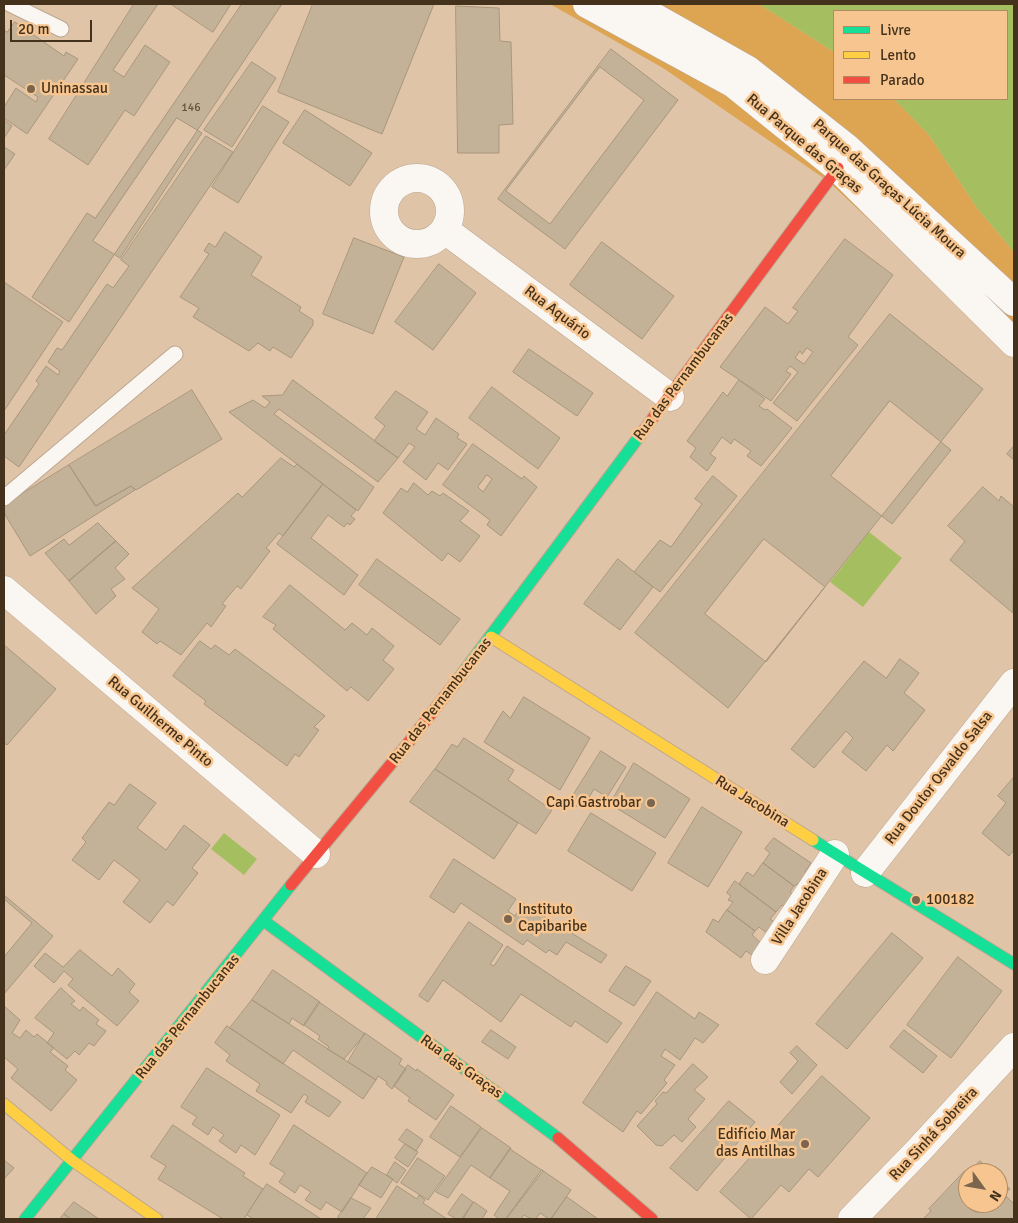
<!DOCTYPE html>
<meta charset="utf-8">
<style>
body{margin:0}
#map{position:relative;width:1018px;height:1223px;overflow:hidden;background:#e0c4a7;font-family:Signika,sans-serif}
canvas{display:block}
.frame{position:absolute;inset:0;border:5px solid #45321c;pointer-events:none}
.legend{position:absolute;left:833px;top:10px;width:175px;height:90px;box-sizing:border-box;background:#f7c590;border:1px solid #b08a62;margin:0;padding:6px 9px;list-style:none;font-size:15px;color:#45321c}
.legend li{display:flex;align-items:center;gap:10px;height:25px}
.legend b{width:25px;border:1px solid #b08a62}
.north{position:absolute;left:958px;top:1163px;width:50px;height:50px;box-sizing:border-box;background:#f7c590;border:1px solid #b08a62;border-radius:50%;rotate:122deg;font-size:14px;font-weight:700;line-height:20px;text-align:center;color:#45321c}
.north::after{content:'';display:block;margin:auto;width:18px;height:22px;background:#7b654d;clip-path:polygon(50% 0,100% 100%,50% 72%,0 100%)}
.scale{position:absolute;left:10px;top:20px;width:82px;height:22px;box-sizing:border-box;border:2px solid #45321c;border-top:0;padding-left:6px;font-size:15px;line-height:18px;white-space:nowrap;color:#45321c;-webkit-text-stroke:4px #f7c590;paint-order:stroke}
</style>
<div id="map">
<canvas width="1018" height="1223"></canvas>
<div class="frame"></div>
<ul class="legend">
<li><b style="height:6px;background:#16e098"></b>Livre</li>
<li><b style="height:6px;background:#ffcf43"></b>Lento</li>
<li><b style="height:6px;background:#f24e42"></b>Parado</li>
</ul>
<div class="north">N</div>
<div class="scale">20 m</div>
</div>
<script>
const ctx = document.querySelector('canvas').getContext('2d');
ctx.lineJoin = 'round';
function fillPath(path, color) {
  ctx.fillStyle = color;
  ctx.fill(path, 'evenodd');
}
function strokePath(path, color, width, dash) {
  ctx.strokeStyle = color;
  ctx.lineWidth = width;
  ctx.lineCap = dash ? 'butt' : 'round';
  ctx.setLineDash(dash || []);
  ctx.stroke(path);
}
function drawText(font, color, halo, rows, align = 'center') {
  ctx.font = font + ' Signika,sans-serif';
  ctx.lineWidth = 5;
  ctx.setLineDash([]);
  ctx.textBaseline = 'middle';
  ctx.strokeStyle = halo;
  ctx.fillStyle = color;
  for (const [text, x, y, turn = 0] of rows) {
    ctx.save();
    ctx.translate(x, y);
    ctx.rotate((+turn || 0) * Math.PI / 180);
    ctx.textAlign = isNaN(turn) ? turn : align;
    if (halo) ctx.strokeText(text, 0, 0);
    ctx.fillText(text, 0, 0);
    ctx.restore();
  }
}
const green = new Path2D(`
 M550,4H759L834,52V99H894L929,135L977,208L1014,252V357L828,181L663,68Z`);
const water = new Path2D(`
 M759,4H1014V252L977,208L929,135L894,99H1007V11H834V52Z
 M869,532L902,558L863,607L830,582Z
 M224,833L257,859L244,875L211,849Z`);
const building = new Path2D(`
 M134,4H158L113,70L124,77L145,45L170,62L134,116L125,110L88,165L49,139Z
 M171,4H231L213,32Z
 M242,4H282L69,322L32,297L87,213L95,218Z
 M313,4H434L382,134L278,92Z
 M456,6L499,8L500,41L511,42L513,124L499,125V153H458Z
 M15,22L64,56L66,52L78,59L27,134L4,118V107L16,88L36,102L38,97L4,75V30L7,32Z
 M611,49L678,100L565,249L498,199Z
 M252,62L276,78L232,147L204,130Z
 M600,67L644,100L550,224L506,191Z
 M263,106L289,122L238,203L212,187Z
 M305,110L372,153L350,186L283,143Z
 M177,118L202,133L120,258L93,241Z
 M4,120L12,126L4,138Z
 M206,136L233,152L19,467L4,456V435L39,384L36,381L46,366L58,375L60,371L48,362L57,348L62,350L107,284L113,288L129,266L121,260Z
 M4,147L15,154L4,170Z
 M225,232L262,257L251,275L301,307L299,311L313,320V325L291,358L273,347L270,351L258,343L249,351L193,317L199,308L180,297L209,254L204,251L209,243L215,247Z
 M354,238L404,257L373,334L323,314Z
 M845,239L893,275L848,337L858,345L797,421L773,403L798,372L790,366L786,371L791,374L771,401L720,367L765,307L788,324L798,311L793,308ZM807,348L813,352L804,364L795,358L800,351L802,354Z
 M602,242L674,296L642,339L570,285Z
 M439,264L476,293L433,350L395,322Z
 M4,282L63,322L4,411Z
 M890,314L983,389L728,708L635,633Z
 M529,349L593,393L577,416L513,372Z
 M293,380L398,458L378,482L279,409L274,414L374,487L358,511L229,412L253,400L265,408L270,402L262,396L282,395Z
 M739,380L765,399L759,406L765,410L767,409L792,428L761,466L747,456L751,451L734,439L731,444L722,437L710,454L716,458L707,471L690,457L696,448L687,441L723,392L727,396Z
 M492,387L560,438L538,469L469,418Z
 M192,390L222,439L136,490L131,486L95,506L69,465Z
 M396,391L428,412L416,429L425,435L436,418L459,434L457,438L467,444L448,470L438,463L426,480L403,462L415,447L409,443L398,458L374,441L385,426L375,418Z
 M890,401L951,450L892,524L831,476Z
 M473,444L522,479L524,476L537,487L501,536L487,525L490,520L443,485ZM487,475L492,479L483,492L478,487Z
 M1014,446V460L1007,454Z
 M281,458L294,467L297,464L323,484L283,536L279,533L266,548L270,551L241,589L237,586L222,604L226,606L211,627L207,623L181,655L160,641L157,644L142,632L159,609L132,588L238,493L242,497Z
 M69,465L96,506L131,486L135,490L30,556L4,513V505Z
 M713,476L737,496L660,592L634,572L660,540L671,547L702,504L695,499Z
 M414,483L428,495L432,491L440,496L443,493L469,511L460,521L480,536L460,562L448,553L442,561L383,513L401,488L407,492Z
 M323,484L356,510L351,516L355,519L350,525L347,523L344,527L328,515L311,538L358,575L344,595L277,544Z
 M983,487L999,501L1001,496L1014,507L1013,613L950,560L965,541L948,526Z
 M98,523L116,541L69,581L45,553L64,539L69,545Z
 M764,539L825,587L766,662L705,614Z
 M116,541L129,554L115,568L125,579L111,589L116,596L96,614L69,581Z
 M377,559L460,619L440,645L359,585Z
 M618,559L653,587L620,630L584,604Z
 M290,585L345,630L352,623L367,635L372,628L394,646L383,660L394,669L368,701L351,687L347,691L273,629L276,625L263,617Z
 M200,641L211,649L215,645L229,655L235,649L325,716L314,727L319,730L299,757L295,754L287,766L204,704L206,701L173,676Z
 M4,645L56,689L7,745L4,743Z
 M900,659L919,673L904,693L925,710L893,751L887,745L866,771L842,752L853,738L846,731L814,768L791,749L864,661L886,678Z
 M524,697L590,738L560,790L484,742L503,711L510,718Z
 M464,738L514,770L508,780L552,810L536,834L435,769L452,744L457,747Z
 M601,751L626,767L607,797L594,789L582,809L569,802Z
 M634,763L690,799L665,838L610,804Z
 M435,769L518,823L494,859L410,802Z
 M1014,777V850L1009,856L982,833L1006,803L998,796Z
 M130,784L156,803L137,828L166,850L184,825L210,845L192,868L198,873L173,906L167,901L150,923L123,902L140,880L114,860L99,880L72,860L86,842L82,838L109,802L114,805Z
 M702,807L742,832L708,887L668,863Z
 M591,813L656,853L632,891L568,851Z
 M774,838L811,863L805,872L810,876L803,886L799,883L794,886L763,863L770,853L765,849Z
 M454,859L516,899L508,911L515,916L523,903L607,955L601,963L566,942L557,955L549,950L546,953L527,940L523,945L461,903L454,913L430,897Z
 M763,863L794,886L790,892L796,896L787,908L782,905L776,912L739,884L747,872L753,876Z
 M735,881L776,912L770,919L776,923L768,934L759,927L755,931L727,910L733,902L728,900L731,896L727,893Z
 M4,895L53,936L4,994Z
 M4,899L32,923L4,957Z
 M727,910L755,931L752,935L761,943L752,955L746,951L741,958L706,932L713,919L718,922Z
 M469,922L503,945L490,964L494,966L507,946L622,1023L607,1043L575,1021L571,1027L521,994L501,1022L443,980L428,1002L419,996Z
 M892,933L923,958L847,1049L816,1024Z
 M80,950L112,976L118,968L135,984L129,992L139,1001L117,1026L68,985L73,979L64,971L54,983L34,966L45,953L63,967Z
 M958,957L1002,991L951,1058L907,1025Z
 M626,966L651,981L634,1006L609,991Z
 M273,970L320,1002L304,1026L292,1018L289,1024L252,1000Z
 M61,988L75,1001L71,1004L80,1011L83,1007L99,1020L96,1024L106,1031L94,1046L89,1043L79,1055L75,1051L67,1059L47,1043L54,1033L35,1018Z
 M657,992L695,1019L699,1012L719,1025L703,1043L695,1038L680,1060L665,1049L661,1056L675,1065L664,1080L667,1083L641,1114L637,1111L623,1132L583,1103Z
 M252,1000L376,1080L363,1099L293,1050L283,1064L230,1028Z
 M319,1002L365,1034L344,1059L327,1049L329,1047L318,1039L320,1036L304,1025Z
 M4,1006L20,1020L12,1033L20,1038L26,1030L34,1037L37,1034L47,1042L54,1048L50,1052L68,1066L65,1070L77,1080L51,1111L11,1078L18,1069L4,1057Z
 M227,1026L341,1102L329,1117L305,1102L308,1097L304,1094L291,1113L256,1091L260,1084L226,1061L230,1055L215,1043Z
 M491,1030L516,1047L508,1059L482,1042Z
 M904,1030L937,1056L923,1073L890,1047Z
 M365,1033L402,1059L399,1064L406,1069L392,1089L386,1084L387,1082L378,1076L376,1080L348,1062Z
 M797,1046L817,1065L792,1094L780,1082L798,1061L790,1053Z
 M693,1064L708,1077L694,1090L705,1099L688,1119L696,1127L682,1142L674,1135L662,1146L656,1145L637,1126L657,1104L655,1101L663,1092L666,1093Z
 M408,1065L416,1071L417,1069L454,1095L436,1120L408,1101L410,1098L394,1086Z
 M207,1068L280,1115L255,1155L241,1145L236,1153L219,1141L224,1135L213,1127L208,1135L192,1124L197,1117L181,1107Z
 M822,1076L870,1118L818,1177L809,1169L789,1192L781,1185L751,1219L720,1192Z
 M729,1101L755,1122L697,1191L670,1168Z
 M451,1106L481,1127L460,1157L430,1137Z
 M173,1125L245,1173L243,1176L263,1189L244,1219H223L158,1179L166,1166L151,1157Z
 M294,1125L367,1173L342,1212L326,1202L321,1210L305,1200L311,1192L300,1185L295,1193L279,1182L285,1173L270,1164Z
 M482,1128L511,1148L490,1178L471,1165L448,1198L436,1192Z
 M407,1129L423,1140L416,1151L399,1140Z
 M405,1144L418,1152L408,1167L395,1158Z
 M510,1149L543,1171L506,1219H499L494,1215L510,1191L490,1178Z
 M418,1158L445,1176L428,1200L401,1183Z
 M4,1160L14,1168L4,1179Z
 M980,1161L993,1173H969Z
 M395,1162L406,1170L397,1183L387,1175Z
 M372,1167L393,1179L381,1198L359,1185Z
 M542,1170L571,1190L551,1219H549L540,1213L536,1219H531L524,1215L521,1219H506Z
 M965,1171L968,1174V1203H998V1178L1010,1189L1004,1194L1014,1204V1219H923L931,1211L929,1209Z
 M267,1184L321,1219H253L247,1215Z
 M397,1186L417,1199L419,1195L425,1200L423,1203L447,1219H376Z
 M462,1194L473,1202L463,1219H456L448,1214Z
 M567,1197L598,1219H551Z
 M351,1198L371,1208L363,1219H341L338,1217Z
 M74,1202L99,1219H71L64,1214Z
 M474,1202L487,1211L482,1219H462Z
 M64,1214L71,1219H60Z`);
const lane = new Path2D(`
 M10,4L61,29
 M4,498L175,354`);
const street = new Path2D(`
 M587,4L734,84L838,168L1014,343
 M631,4L748,70L847,148L1014,302
 M384 211a33 33 0 1 1 66 0a33 33 0 1 1-66 0Z
 M445,230L670,397
 M4,590L316,854
 M865,873L1014,683
 M765,960L835,854
 M852,1219L918,1151L1014,1047`);
const fast = new Path2D(`
 M459,678L641,434
 M813,840L1014,964
 M264,921L558,1138
 M25,1219L291,885`);
const slow = new Path2D(`
 M491,637L813,840
 M4,1104L73,1161L157,1219`);
const jam = new Path2D(`
 M641,434L838,168
 M291,885L405,747L459,678
 M558,1138L652,1219`);
const markers = [
 [31,89,5,"#7b654d"],
 [651,803,5,"#7b654d"],
 [916,900,5,"#7b654d"],
 [508,919,5,"#7b654d"],
 [805,1144,5,"#7b654d"]
];
const numberNames = [
 ["146",191,108]
];
const poiNames = [
 ["Uninassau",41,89],
 ["Capi Gastrobar",641,803,"right"],
 ["100182",926,900],
 ["Instituto",518,910],
 ["Capibaribe",518,927],
 ["Edifício Mar",795,1135,"right"],
 ["das Antilhas",795,1152,"right"]
];
const streetNames = [
 ["Rua Parque das Graças",804,144,40],
 ["Parque das Graças Lúcia Moura",889,189,42],
 ["Rua Aquário",557,313,37],
 ["Rua das Pernambucanas",684,377,-53],
 ["Rua das Pernambucanas",441,701,-52],
 ["Rua Guilherme Pinto",160,722,40],
 ["Rua Doutor Osvaldo Salsa",939,778,-52],
 ["Rua Jacobina",752,802,32],
 ["Villa Jacobina",800,907,-57],
 ["Rua das Pernambucanas",188,1017,-51],
 ["Rua das Graças",461,1067,36],
 ["Rua Sinhá Sobreira",934,1134,-47]
];
fillPath(green, '#dda451');
fillPath(water, '#a5bf60');
fillPath(building, '#c3b198');
strokePath(building, '#a7967d', 1);
strokePath(lane, '#bca690', 17);
strokePath(street, '#bca690', 29);
strokePath(fast, '#bca690', 13);
strokePath(slow, '#bca690', 13);
strokePath(jam, '#bca690', 13);
strokePath(lane, '#faf6f2', 15);
strokePath(street, '#faf6f2', 28);
strokePath(fast, '#16e098', 11);
strokePath(slow, '#ffcf43', 11);
strokePath(jam, '#f24e42', 11);
for (const [x, y, r, color] of markers) {
  const dot = new Path2D();
  dot.arc(x, y, r, 0, 2 * Math.PI);
  ctx.fillStyle = color;
  ctx.fill(dot);
  strokePath(dot, '#f7c590', 2);
}
drawText('12px', '#65523c', null, numberNames);
drawText('15px', '#45321c', '#f7c590', poiNames, 'left');
drawText('15px', '#45321c', '#f7c590', streetNames);
</script>
